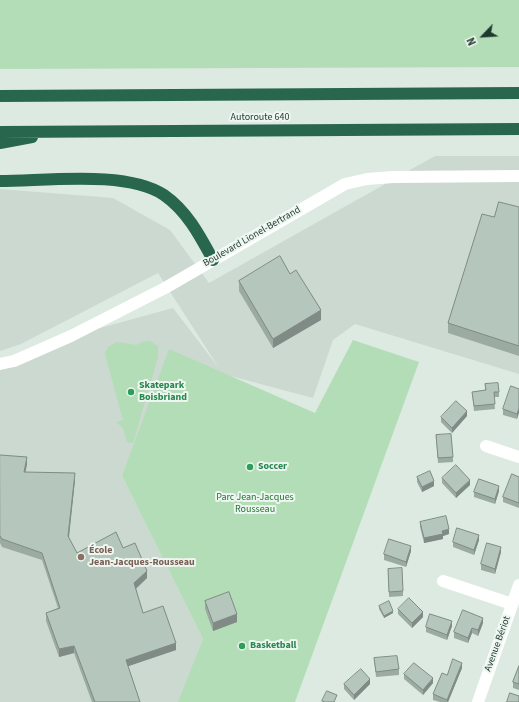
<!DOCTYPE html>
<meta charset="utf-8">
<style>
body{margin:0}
#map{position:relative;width:519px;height:702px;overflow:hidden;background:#dceae1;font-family:"Source Sans 3",sans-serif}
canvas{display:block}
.north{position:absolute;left:463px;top:16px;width:40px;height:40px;-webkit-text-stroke:3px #edf6f0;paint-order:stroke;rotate:245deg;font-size:11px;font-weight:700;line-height:16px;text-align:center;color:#1e392d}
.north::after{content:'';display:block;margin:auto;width:14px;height:18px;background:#1e392d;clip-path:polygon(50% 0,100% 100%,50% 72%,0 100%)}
</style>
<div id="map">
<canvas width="519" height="702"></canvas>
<div class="north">N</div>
</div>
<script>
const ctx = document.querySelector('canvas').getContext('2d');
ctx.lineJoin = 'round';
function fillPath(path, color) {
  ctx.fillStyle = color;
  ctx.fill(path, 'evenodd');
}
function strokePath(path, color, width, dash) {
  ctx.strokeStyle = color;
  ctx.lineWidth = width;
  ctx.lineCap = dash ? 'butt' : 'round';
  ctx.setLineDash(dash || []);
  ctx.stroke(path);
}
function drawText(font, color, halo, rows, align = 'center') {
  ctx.font = font + ' "Source Sans 3",sans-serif';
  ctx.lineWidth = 4;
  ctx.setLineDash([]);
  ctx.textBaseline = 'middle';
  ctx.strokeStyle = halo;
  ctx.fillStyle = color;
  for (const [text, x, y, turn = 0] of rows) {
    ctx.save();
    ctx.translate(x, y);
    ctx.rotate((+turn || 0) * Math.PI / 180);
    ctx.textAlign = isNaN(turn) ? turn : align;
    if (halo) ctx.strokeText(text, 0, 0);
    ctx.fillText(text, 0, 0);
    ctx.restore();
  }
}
const built = new Path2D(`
 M435,156H519V374L355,324L333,340L313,398L223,374L122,476L203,639L179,702H0V364L71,336L173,308L219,368L158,273L21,344L0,351V189L113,198L170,230L209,283Z`);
const green = new Path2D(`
 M0,0H519V67L0,69Z
 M353,340L419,362L295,702H178L203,639L122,476L169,349L315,413Z
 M150,341L158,346V357L133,443L127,442L123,428L116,422L123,420L105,354L108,347L117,342L137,345L142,342Z`);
const minor = new Path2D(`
 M0,364L14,361L71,336L165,288L345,184L367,179L393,177L519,176
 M486,446L519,457
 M443,581L512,604
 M478,702L519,585`);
const highway = new Path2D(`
 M0,96L519,93
 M0,132L519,129
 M0,143L32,137
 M0,181C45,181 127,170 164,195C187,211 200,236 213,260`);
const wall = new Path2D(`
 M519,207V356L448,333V323L494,217Z
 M239,281L321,320L273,348L239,291Z
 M485,384L499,392V397H494L495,409L474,411L472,392L485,390Z
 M519,389L517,419L503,415V409Z
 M467,416L452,433L441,422V417Z
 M436,435L453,457V462L438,463Z
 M0,455L27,464L25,472L75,480L69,538L77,553L123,548L147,578L136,589L143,613L176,650L128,666L140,702H92L74,653L59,657L46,621V613L58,608L42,560L2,547L0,543Z
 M417,477L434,486L422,492L417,482Z
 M519,477V508L503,502V497Z
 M442,478L470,485L456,498L442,483Z
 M499,491L495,504L474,497V492Z
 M420,522L449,534L443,536V539L424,543L420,527Z
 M479,540L474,555L453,547V542Z
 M411,551L406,567L384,560V554Z
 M501,552L495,574L481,570V564Z
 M388,569L403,591V596L389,597Z
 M205,601L237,622L213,631L205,609Z
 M379,606L393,613L384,618L379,609Z
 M398,609L423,617L412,628L398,614Z
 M483,623L478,636L472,633L468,643L454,638V632Z
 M452,626L447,640L426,632V627Z
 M374,658L399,669V675L376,677Z
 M519,666V690L513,688V682Z
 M462,668L448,702H440L433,700V694L447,675Z
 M404,674L433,683L423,695L404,679Z
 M344,684H370L354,700L344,689Z`);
const shadedWall = new Path2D(`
 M321,310V320L273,348V339Z
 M519,408V413L517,419V414Z
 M467,411V416L452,433V428Z
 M27,457V464L24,480V472Z
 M75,473V480L68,544V536Z
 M470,480V485L456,498V493Z
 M434,481V486L422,492V487Z
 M499,486V491L495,504V499Z
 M449,529V534L443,536V539L424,543V538L442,531Z
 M479,535V540L474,555V550Z
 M411,546V551L406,567V562Z
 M501,547V552L495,574V569Z
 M147,571V578L134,590V583Z
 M393,611V613L384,618V616Z
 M423,612V617L412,628V623Z
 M237,614V622L213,631V623Z
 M483,618V623L478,636V630Z
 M452,621V626L447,640V635Z
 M472,628V633L468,643V638Z
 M176,643V650L126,667V660Z
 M74,646V653L59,657V649Z
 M462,663V668L448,702H447V700Z
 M433,678V683L423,695V690Z
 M370,679V684L354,700V695Z`);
const building = new Path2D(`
 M499,202L519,207V346L448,323L482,214L494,217Z
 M280,256L290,274L296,270L321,310L273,339L239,281Z
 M498,383L499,392H494L495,404L474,406L472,392L486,390L485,384Z
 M511,386L519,389V408L517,414L503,409Z
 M456,401L467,411L452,428L441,417Z
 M451,434L453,457L438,458L436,435Z
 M0,455L27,457L24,472L75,473L68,536L77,553L116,532L123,548L135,543L147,571L134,583L143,613L163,606L176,643L126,660L140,702H95L74,646L59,649L46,613L60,608L42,553L2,539L0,536Z
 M456,465L470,480L456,493L442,478Z
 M430,471L434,481L422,487L417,477Z
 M512,474L519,477V503L503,497Z
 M479,479L499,486L495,499L474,492Z
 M446,516L449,529L442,531L443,534L424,538L420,522Z
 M457,528L479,535L474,550L453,542Z
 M389,539L411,546L406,562L384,554Z
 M487,543L501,547L495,569L481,564Z
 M402,568L403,591L389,592L388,569Z
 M229,592L237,614L213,623L205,601Z
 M409,598L423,612L412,623L398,609Z
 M389,601L393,611L384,616L379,606Z
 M463,610L483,618L478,630L472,628L468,638L454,632Z
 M430,614L452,621L447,635L426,627Z
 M397,656L399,669L376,672L374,658Z
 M453,659L462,663L447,700L433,694L442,673L447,675Z
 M414,663L433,678L423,690L404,674Z
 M519,666V684L513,682Z
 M361,669L370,679L354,695L344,684Z
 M327,691L337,695L334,702H325L322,701Z
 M510,693L519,696V702H507Z`);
const markers = [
 [131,392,4,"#2e9e5b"],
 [250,467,4,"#2e9e5b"],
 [81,557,4,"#8d6e63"],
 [242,646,4,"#2e9e5b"]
];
const streetNames = [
 ["Autoroute 640",260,118],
 ["Boulevard Lionel-Bertrand",252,237,-30],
 ["Avenue Bériot",498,644,-70]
];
const leisureNames = [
 ["Skatepark",139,386],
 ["Boisbriand",139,398],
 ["Soccer",258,467],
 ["Basketball",250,646]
];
const parkNames = [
 ["Parc Jean-Jacques",255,498],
 ["Rousseau",255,510]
];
const educationNames = [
 ["École",89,551],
 ["Jean-Jacques-Rousseau",89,563]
];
fillPath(built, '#cbd9d0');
fillPath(green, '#b3ddb7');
strokePath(minor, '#fff', 12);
strokePath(highway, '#28674e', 12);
fillPath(wall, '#9caba2');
fillPath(shadedWall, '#7f8b84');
fillPath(building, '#b5c7bc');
strokePath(building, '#7f8b84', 1);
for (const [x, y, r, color] of markers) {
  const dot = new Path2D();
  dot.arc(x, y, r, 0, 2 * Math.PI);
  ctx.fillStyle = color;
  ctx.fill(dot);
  strokePath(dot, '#edf6f0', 1.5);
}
drawText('10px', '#1e392d', '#edf6f0', streetNames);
drawText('bold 10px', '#27864d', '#edf6f0', leisureNames, 'left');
drawText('10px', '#267235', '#edf6f0', parkNames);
drawText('bold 10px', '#785e54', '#edf6f0', educationNames, 'left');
</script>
